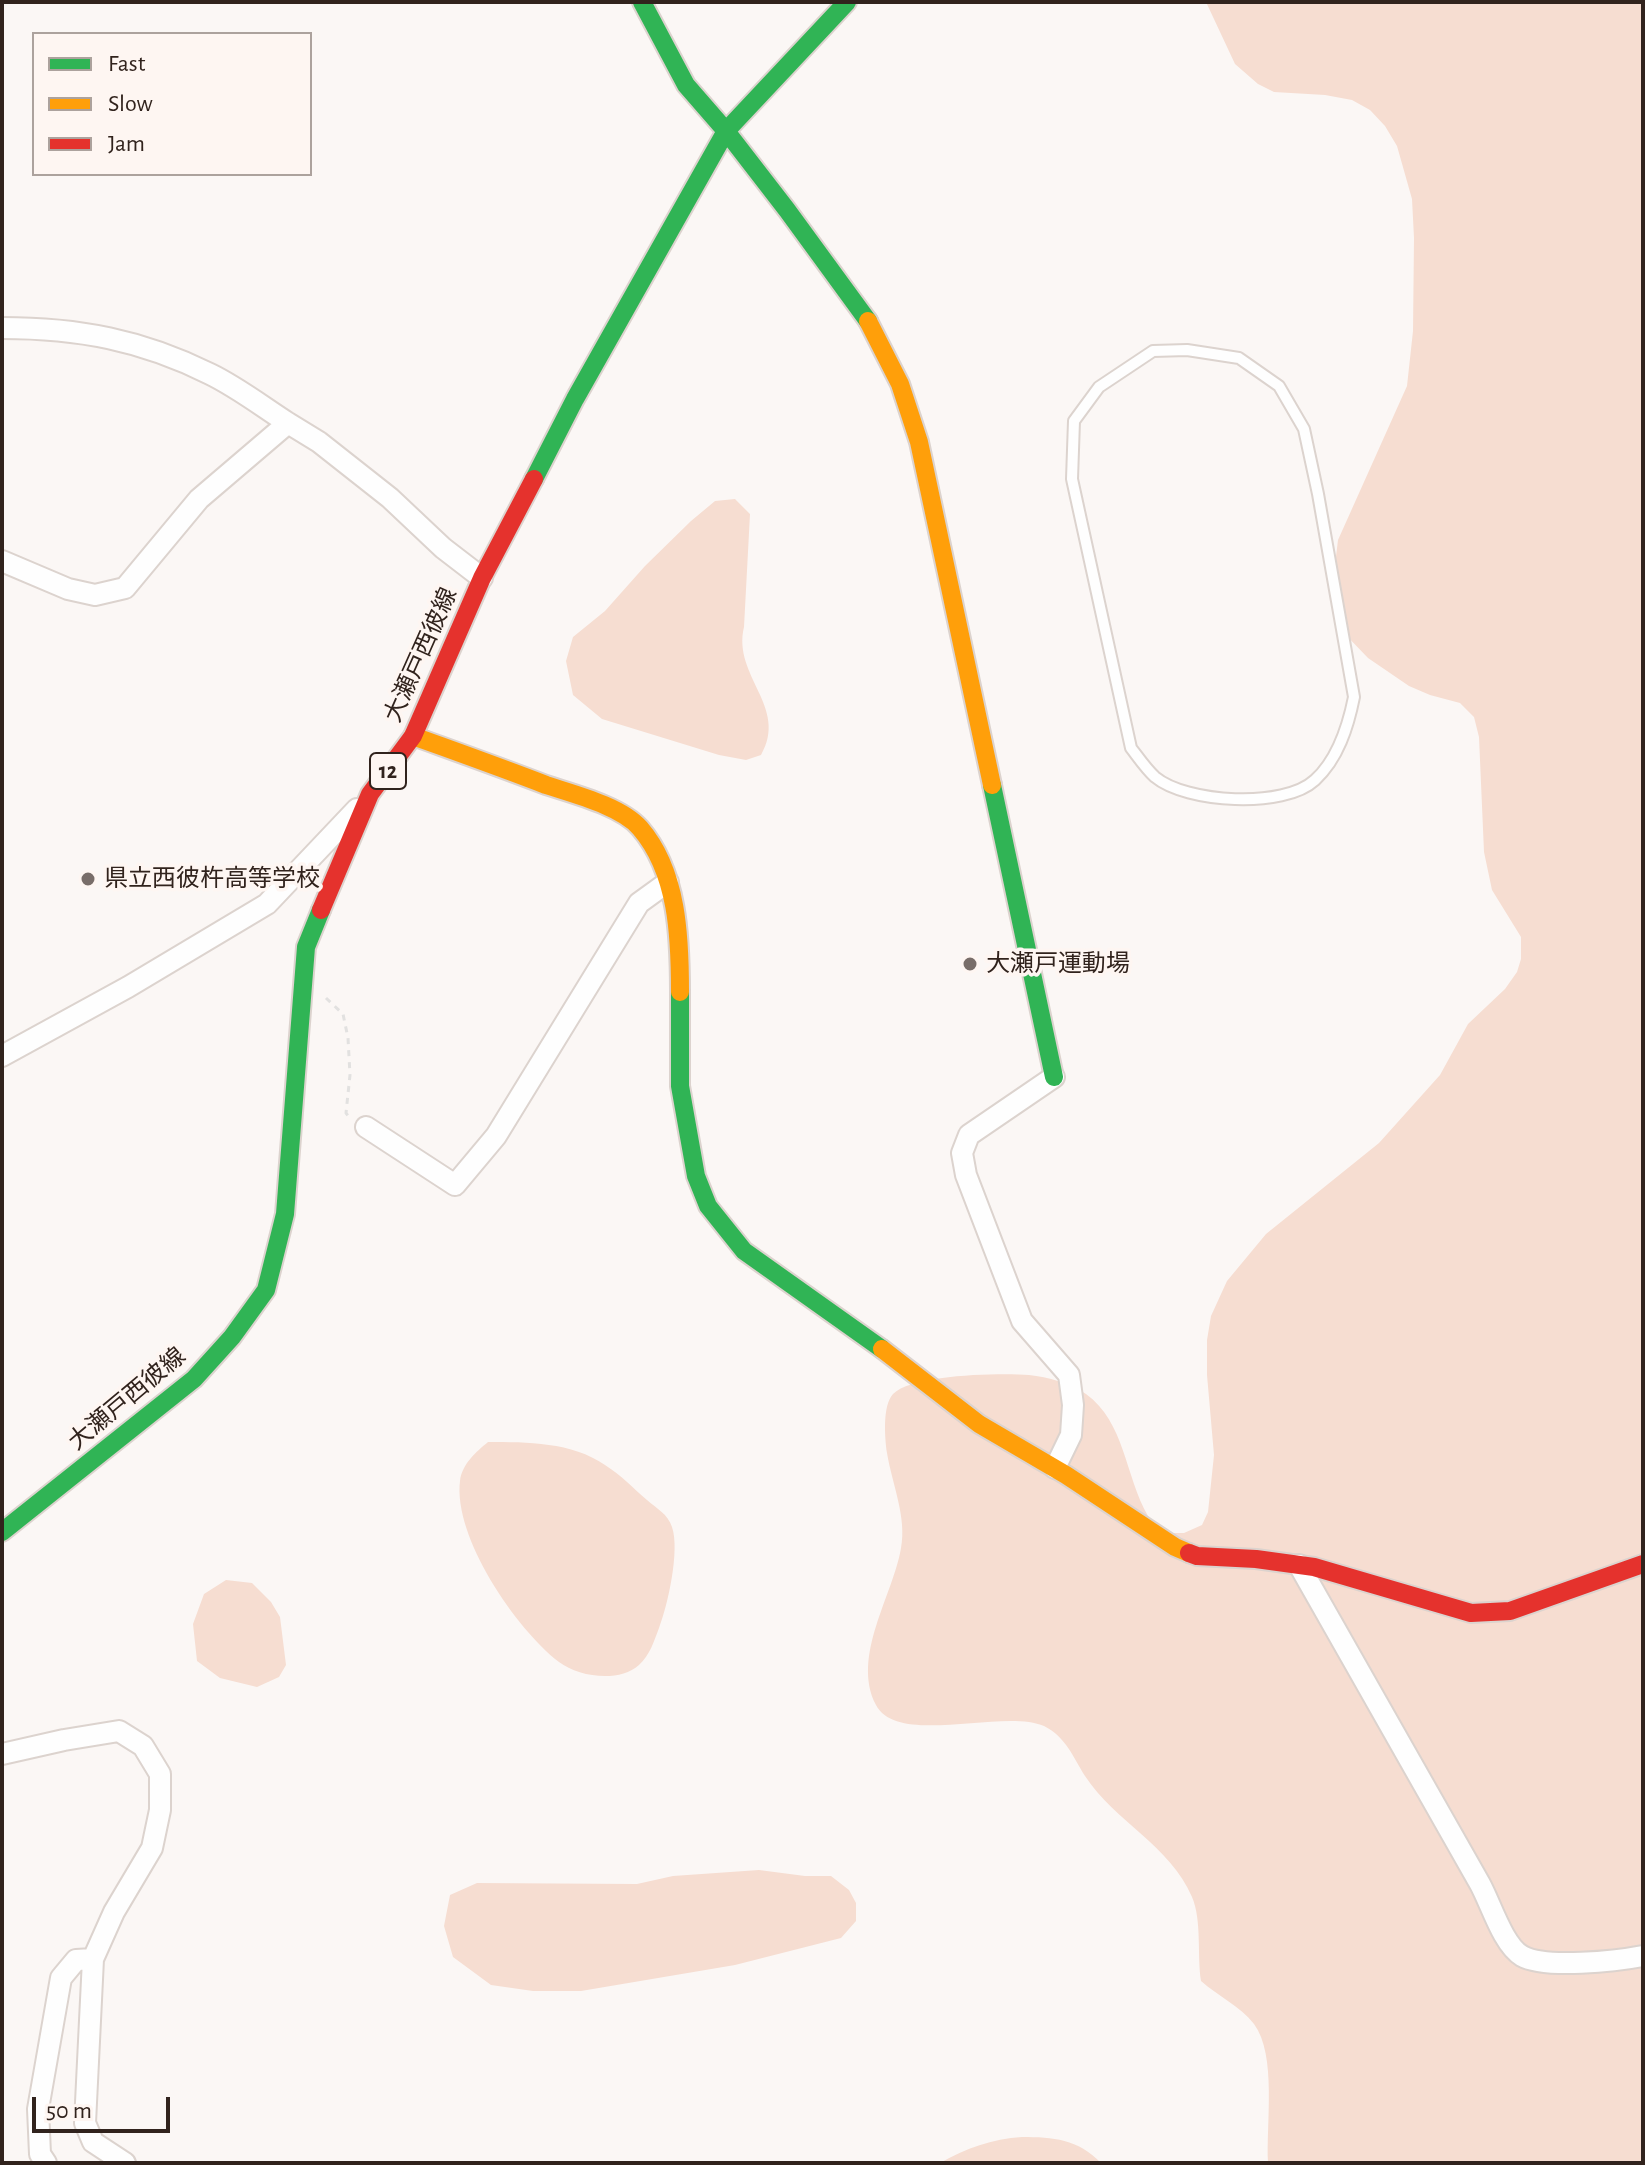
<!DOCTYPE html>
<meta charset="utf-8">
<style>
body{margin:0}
#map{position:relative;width:1645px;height:2165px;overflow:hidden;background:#fbf7f5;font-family:"Alegreya Sans",sans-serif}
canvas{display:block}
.frame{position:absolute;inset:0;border:4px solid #31231d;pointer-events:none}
.legend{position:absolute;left:32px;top:32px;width:280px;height:144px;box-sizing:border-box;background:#fef6f2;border:2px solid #aca29d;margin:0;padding:10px 14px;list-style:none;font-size:24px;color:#31231d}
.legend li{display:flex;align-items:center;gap:16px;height:40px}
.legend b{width:40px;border:2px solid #aca29d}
.scale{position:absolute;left:32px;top:2097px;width:138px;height:36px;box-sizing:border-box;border:4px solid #31231d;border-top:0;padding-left:10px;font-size:24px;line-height:28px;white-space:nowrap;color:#31231d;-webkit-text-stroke:6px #fef6f2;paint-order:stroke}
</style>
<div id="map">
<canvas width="1645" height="2165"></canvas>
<div class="frame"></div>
<ul class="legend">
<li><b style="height:10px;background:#30b455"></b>Fast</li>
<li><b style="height:10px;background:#ff9f0a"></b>Slow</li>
<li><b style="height:10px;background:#e5322d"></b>Jam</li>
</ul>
<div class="scale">50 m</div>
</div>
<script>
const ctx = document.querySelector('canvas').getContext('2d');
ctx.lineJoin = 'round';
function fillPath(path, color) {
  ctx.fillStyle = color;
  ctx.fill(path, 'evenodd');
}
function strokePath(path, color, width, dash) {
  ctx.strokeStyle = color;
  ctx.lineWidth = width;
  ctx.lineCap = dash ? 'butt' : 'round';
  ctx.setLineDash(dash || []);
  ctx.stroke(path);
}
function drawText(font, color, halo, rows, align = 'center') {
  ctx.font = font + ' "Alegreya Sans","Noto Sans JP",sans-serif';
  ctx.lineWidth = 7;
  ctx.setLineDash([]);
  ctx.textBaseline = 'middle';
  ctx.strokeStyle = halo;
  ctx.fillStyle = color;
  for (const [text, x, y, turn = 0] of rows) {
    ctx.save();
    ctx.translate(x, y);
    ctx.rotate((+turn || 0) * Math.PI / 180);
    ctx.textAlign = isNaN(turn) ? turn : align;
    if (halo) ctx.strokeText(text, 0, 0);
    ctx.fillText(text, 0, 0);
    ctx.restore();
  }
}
const green = new Path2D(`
 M1206,2H1643V2163H1268C1266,2124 1277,2055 1254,2024C1240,2006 1218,1996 1201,1981C1197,1955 1202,1920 1192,1897C1170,1845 1115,1822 1085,1776C1073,1757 1066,1737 1044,1726C1003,1708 898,1747 876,1705C851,1656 893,1596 901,1548C907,1517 892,1484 887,1453C885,1439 882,1406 893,1394C913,1374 1001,1373 1029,1375C1048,1377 1070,1383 1086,1394C1125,1422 1125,1476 1148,1516C1152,1522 1159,1528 1165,1533H1184L1202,1525L1208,1512L1214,1455L1207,1375V1340L1211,1316L1227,1281L1266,1234L1379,1143L1440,1075L1468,1024L1505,989L1517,972L1521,959V937L1492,890L1484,852L1479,737L1474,717L1460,703L1430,695L1409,686L1368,658L1343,632L1333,581L1338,540L1407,386L1413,331L1414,238L1412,199L1397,146L1385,126L1370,110L1352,100L1325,95L1274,92L1258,84L1235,64Z
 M735,499L750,514L744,627C732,676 789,707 761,755L746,760L719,755L602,719L573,695L566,661L573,637L605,611L645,566L691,521L715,501Z
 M488,1442C527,1442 572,1442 605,1465C621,1475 633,1488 647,1500C656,1508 668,1514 672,1527C680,1550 668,1605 659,1628C654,1641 650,1655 639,1665C619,1683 579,1677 559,1662C516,1629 453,1537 460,1481C462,1464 476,1452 488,1442Z
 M226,1580L252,1583L271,1602L280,1617L286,1665L279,1677L257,1687L220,1678L197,1661L193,1624L204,1594Z
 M759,1870L805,1876H831L849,1890L856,1903V1921L841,1938L735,1965L581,1991H533L491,1985L453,1957L444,1926L450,1895L477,1883L637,1884L673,1876Z
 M1022,2137C1053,2137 1078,2139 1101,2163H940C966,2148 992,2139 1022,2137Z`);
const path = new Path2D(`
 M326,998L343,1014L348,1038L350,1075L346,1113L349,1117`);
const lane = new Path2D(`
 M1187,350L1239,358L1279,386L1304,429L1318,494L1354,697C1348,727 1338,759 1315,780C1284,809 1186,803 1155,777C1146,769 1138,757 1131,748L1072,479L1074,421L1099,387L1153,351Z`);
const street = new Path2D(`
 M2,328C78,328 142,340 210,374C237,387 263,407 288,423
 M2,561L68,589L95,595L125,588L199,499L288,423L319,442L390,498L443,548L482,578
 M2,1056L128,987L267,904L357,809
 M1054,1077L969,1135L962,1153L966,1175L1022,1321L1069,1375L1073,1405L1071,1435L1055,1468
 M366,1127L455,1185L496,1136L639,903L668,882
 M1299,1565C1359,1671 1420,1777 1480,1884C1491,1904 1503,1945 1522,1956C1545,1969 1617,1961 1643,1956
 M2,1754L64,1740L119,1731L143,1746L160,1774V1810L152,1848L114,1912L93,1959L85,2123L93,2142L125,2163
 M46,2163L40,2154L38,2109L61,1978L76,1960L93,1959`);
const fast = new Path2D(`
 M642,2L686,85L726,131L787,210L868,321
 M534,479L575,399L726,131L847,2
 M992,785L1054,1077
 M680,992V1086L696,1176L708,1206L744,1251L882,1349
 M2,1532L194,1379L232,1337L266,1290L285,1214L306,947L321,910`);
const slow = new Path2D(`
 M868,321L900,384L919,442L992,785
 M413,736C457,752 502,768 546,785C573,794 621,806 640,828C678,872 680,938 680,992
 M882,1349L979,1424L1066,1475L1175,1547L1189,1553`);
const jam = new Path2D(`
 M321,910L370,794L413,736L482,578L534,479
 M1189,1553L1197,1556L1256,1559L1314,1567L1471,1613L1510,1611L1643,1564`);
const markers = [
 [88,879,8,"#786d69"],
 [970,964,8,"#786d69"]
];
const shields = [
 [388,771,36]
];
const shieldNames = [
 ["12",388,771]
];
const streetNames = [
 ["大瀬戸西彼線",421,655,-66],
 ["大瀬戸西彼線",127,1399,-40]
];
const poiNames = [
 ["県立西彼杵高等学校",104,879],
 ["大瀬戸運動場",986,964]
];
fillPath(green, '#f6ddd1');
strokePath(lane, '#dcd3ce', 14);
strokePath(street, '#dcd3ce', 24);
strokePath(fast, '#dcd3ce', 22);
strokePath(slow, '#dcd3ce', 22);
strokePath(jam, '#dcd3ce', 22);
strokePath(path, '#e2e1e0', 3, [6, 6]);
strokePath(lane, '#fefefe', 10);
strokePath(street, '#fefefe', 20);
strokePath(fast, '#30b455', 18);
strokePath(slow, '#ff9f0a', 18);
strokePath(jam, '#e5322d', 18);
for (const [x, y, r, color] of markers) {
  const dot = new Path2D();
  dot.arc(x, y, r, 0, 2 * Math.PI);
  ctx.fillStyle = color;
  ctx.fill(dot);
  strokePath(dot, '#fef6f2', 3);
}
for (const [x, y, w] of shields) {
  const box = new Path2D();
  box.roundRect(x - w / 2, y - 18, w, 36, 6);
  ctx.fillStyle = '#fef6f2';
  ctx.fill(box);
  strokePath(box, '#31231d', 2);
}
drawText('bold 22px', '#31231d', null, shieldNames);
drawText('24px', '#31231d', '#fef6f2', streetNames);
drawText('24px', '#31231d', '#fef6f2', poiNames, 'left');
</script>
